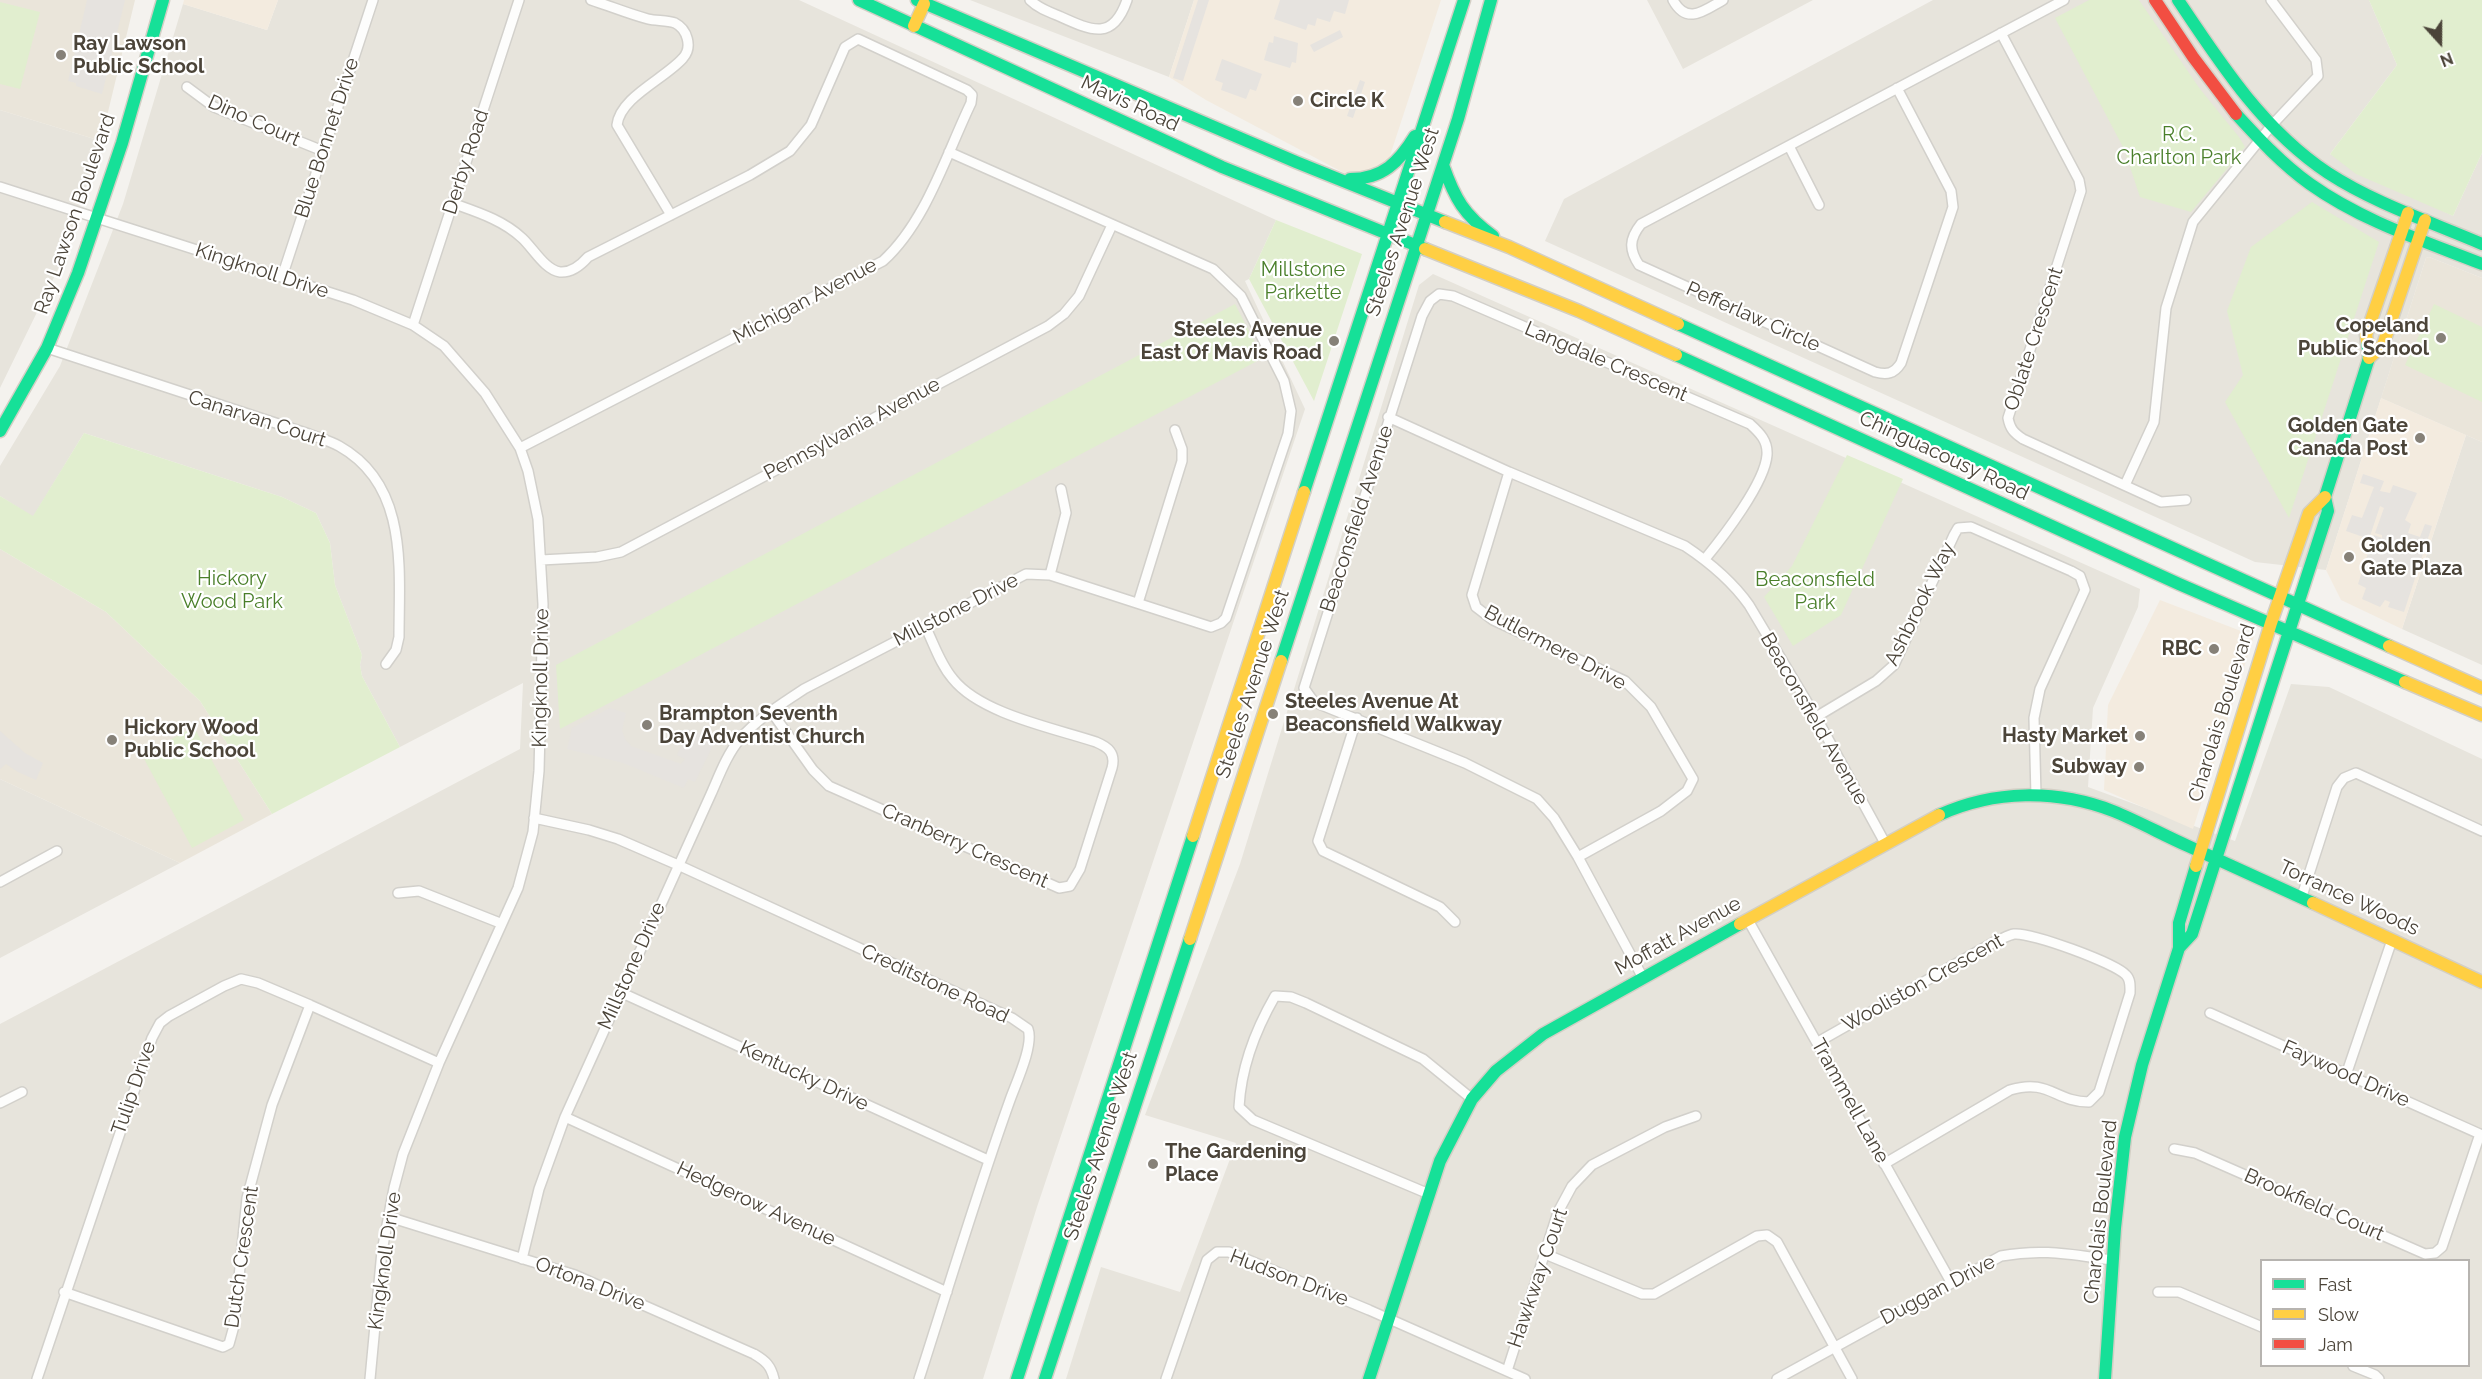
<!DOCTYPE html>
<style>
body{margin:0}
#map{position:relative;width:2482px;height:1379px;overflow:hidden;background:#f4f2ee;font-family:Raleway,sans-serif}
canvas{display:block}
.legend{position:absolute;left:2260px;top:1259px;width:210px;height:108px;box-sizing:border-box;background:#fff;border:2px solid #b7b4b0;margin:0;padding:8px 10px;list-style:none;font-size:18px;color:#4b4439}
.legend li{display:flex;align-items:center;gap:12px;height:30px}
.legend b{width:30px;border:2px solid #b7b4b0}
.north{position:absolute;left:2410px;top:12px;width:60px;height:60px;-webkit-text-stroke:4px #fff;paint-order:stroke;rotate:159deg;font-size:16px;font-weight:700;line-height:24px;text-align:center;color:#4b4439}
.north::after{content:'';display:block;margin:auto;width:21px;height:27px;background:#4b4439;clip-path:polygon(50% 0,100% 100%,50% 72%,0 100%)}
</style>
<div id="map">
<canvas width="2482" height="1379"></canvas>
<ul class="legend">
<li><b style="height:8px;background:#16e098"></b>Fast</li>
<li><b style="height:8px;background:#ffcf43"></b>Slow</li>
<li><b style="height:8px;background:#f24e42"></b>Jam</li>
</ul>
<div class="north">N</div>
</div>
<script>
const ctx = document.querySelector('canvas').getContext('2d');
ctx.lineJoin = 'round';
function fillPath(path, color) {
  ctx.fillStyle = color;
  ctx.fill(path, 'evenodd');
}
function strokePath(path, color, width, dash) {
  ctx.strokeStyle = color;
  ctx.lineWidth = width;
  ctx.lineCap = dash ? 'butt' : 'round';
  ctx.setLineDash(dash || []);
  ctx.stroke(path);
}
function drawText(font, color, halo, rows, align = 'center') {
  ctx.font = font + ' Raleway,sans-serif';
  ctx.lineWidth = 4.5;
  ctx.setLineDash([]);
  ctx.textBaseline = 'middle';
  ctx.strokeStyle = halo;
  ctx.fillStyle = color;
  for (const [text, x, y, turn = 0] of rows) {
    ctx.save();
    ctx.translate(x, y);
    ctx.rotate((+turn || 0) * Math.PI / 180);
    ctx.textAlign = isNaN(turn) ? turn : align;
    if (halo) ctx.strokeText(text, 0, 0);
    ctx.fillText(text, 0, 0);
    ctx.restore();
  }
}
const residential = new Path2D(`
 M278,0H799L1276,220L1249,279L1245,281L1305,409L1037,1207L983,1379H0V1024L520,749L523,683L400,747L362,676L360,665L362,655L335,585L330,543L316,513L282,497L84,433L33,517L0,496V466L60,366L123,204L183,4L267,30Z
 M970,0H1194L1169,77Z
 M1647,0H1813L1683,69Z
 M1933,0H2369L2397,65L2330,154L2453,216L2482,153V278L2429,257L2426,258L2326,570L2255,562L1545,241L1564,199Z
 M0,110L101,141L61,263L0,388Z
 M1433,274L2140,589L2138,607L2093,708L2088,787L2235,841L2291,684L2329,687L2482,759V1379H1066L1101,1267L1180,1292L1236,1143L1145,1115L1240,864L1419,285ZM2262,1260H2468V1366H2262Z
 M2466,435L2482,442V665L2402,629Z
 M0,779L180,863L0,958Z`);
const commercial = new Path2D(`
 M184,0H278L267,30L183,4Z
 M1194,0H1441L1383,177L1363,183L1206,100L1169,77Z
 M2381,398L2466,435L2402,629L2341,600L2326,570Z
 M2160,600L2254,636L2193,829L2104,790L2108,705Z`);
const education = new Path2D(`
 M0,0H135L101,141L0,110Z
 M2429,257L2482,278V442L2381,398L2426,258Z
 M0,549L106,612L200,701L272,814L180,863L0,779Z`);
const green = new Path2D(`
 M2089,0H2139L2200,89L2239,137L2245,147L2191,212L2140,197L2124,149L2055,18Z
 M2369,0H2482V153L2453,216L2356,174L2330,154L2397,65Z
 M0,2L40,12L20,89L0,84Z
 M2312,202L2379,242L2289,518L2225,402L2243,375L2227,311L2251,247Z
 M1276,220L1362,254L1314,401L1249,279Z
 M1235,304L1263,358L560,729L556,665Z
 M2434,304L2482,327V402L2405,365Z
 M84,433L282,497L316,513L330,543L335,585L362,655L360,665L362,676L400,747L272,814L200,701L106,612L0,549V496L33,516Z
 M1847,455L1903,479L1841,615L1793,646L1764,597L1792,566Z
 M194,727L244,820L192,848L142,755Z`);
const parking = new Path2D(`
 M87,0H125L102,94L76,86V83L68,81Z
 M1198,0H1209L1183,81L1173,78Z
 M1280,0H1349L1345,14L1334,11L1330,22L1317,18L1315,26L1308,24L1306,30L1274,19Z
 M1340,30L1343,37L1314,52L1310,45Z
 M1274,36L1298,43L1296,63L1292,62L1290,68L1264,60L1269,42L1273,43Z
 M1222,59L1262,74L1256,91L1250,89L1246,99L1221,90L1223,83L1215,80Z
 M1360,80L1365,82L1353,118L1347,116Z
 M2363,474L2384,481L2380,491L2390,493L2393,485L2417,493L2405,520L2411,524L2408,533L2420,537L2425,524L2432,526L2404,612L2388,607L2390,602L2385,600L2380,607L2362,599L2366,588L2358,584L2374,535L2382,538V535L2375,533L2384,508L2380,506L2369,539L2346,531L2352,515L2362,518L2374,487L2360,483Z
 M610,708L626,713L622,730L625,739L631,746L681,764L685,759L677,755L689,729L715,741L695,782L688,779L684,788L623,763L567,749L572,728Z
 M0,731L25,753L43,763L36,780L18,772L6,764L0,769Z`);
const street = new Path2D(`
 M591,0C610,6 629,14 648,19C656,21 668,20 675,23C687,29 693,47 683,58C666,78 620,97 617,125L671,215
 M1030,0C1038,8 1049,12 1059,16C1092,31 1113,41 1127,0
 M1673,0C1687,26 1705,10 1723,0
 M2001,33L2079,180L2081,191L2008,418C2010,429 2014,433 2023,439L2161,502L2186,500
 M187,87L214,107L323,151
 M1897,88L1951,191L1953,207L1901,363C1894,374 1887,375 1875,372L1639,265C1629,250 1629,239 1641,224L2064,0
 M1789,146L1819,205
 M0,187L353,300L413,325L444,346L485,393L520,448L528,471L538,519L543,604L539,771L533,832L518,888L439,1063L403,1154L394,1188L382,1251L370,1379
 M452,203C477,212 503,220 522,238C533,248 545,270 560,272C572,273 581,265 588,257L750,175L790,151L811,125L845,47L858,39L967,90L972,95L971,103C946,155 926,222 883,261L520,448
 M282,277L373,0
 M413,325L519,0
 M47,348L309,434C319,438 330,441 339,446C409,485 399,569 399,637L396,650L386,664
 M1388,417L1509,472L1685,546C1709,562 1732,581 1749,605L1816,717L1885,843
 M1509,472L1472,595L1476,607L1493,620L1625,681L1651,707L1693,779L1687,791L1661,811L1578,857
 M2125,485L2154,422L2166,308L2193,222L2272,125L2318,76L2316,60L2271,0
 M541,560L597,557L621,552L1048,326L1064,314L1079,296L1112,225
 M1050,575L1066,513L1061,489
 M1138,603L1182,461V449L1175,430
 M771,711L813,770L829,786L1059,888L1070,886L1080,869L1112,768C1116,753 1108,747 1096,742C1054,728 981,714 953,679C940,664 934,644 925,626
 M1816,717L1876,681L1894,665L1954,535L1958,528L1971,527L2071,571L2080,576L2085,590L2040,689L2034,718L2036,796
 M1357,718L1318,841L1323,851L1440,907L1455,922
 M534,818L589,830L618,839L678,865L1012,1018L1028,1029C1034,1045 1016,1083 1010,1100C977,1192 949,1286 919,1379
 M0,882L57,851
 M398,893L419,891L500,923
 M2302,896L2337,787L2344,778L2356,773L2482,831
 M1748,920L1951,1282
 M1643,978L1578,857L1554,818L1537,799L1465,763L1314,702L1304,688L1422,316L1430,301L1439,294L1453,296L1750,424C1760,433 1768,441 1767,455C1765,483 1723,537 1705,559
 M620,992L988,1160
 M2210,1013L2482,1135
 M1818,1042L1996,941C2002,939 2008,935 2014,934C2031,932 2115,963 2126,975C2131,980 2130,987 2130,993L2099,1092L2089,1102C2055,1102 2049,1078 2010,1090L1884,1164
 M2346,1075L2392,940
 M0,1103L22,1092
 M565,1117L947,1292
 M2174,1149L2195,1153L2425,1254L2435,1253L2442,1247L2480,1134
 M1429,1194L1253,1120L1239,1107C1241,1069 1256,1029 1275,996L1291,997L1306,1003L1423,1059L1472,1099
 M389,1217L575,1275L754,1354C766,1361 771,1366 774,1379
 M1545,1254L1642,1294H1654L1757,1236L1767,1235L1777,1242L1852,1379
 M522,1259L539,1189L565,1117L711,794C719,776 727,754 740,739C758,718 782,704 804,689L1026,574L1050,575L1211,627L1221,623L1226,618L1288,434L1291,411L1284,381L1241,296L1213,269L949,152
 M64,1292L223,1347L229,1344L234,1326L247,1198L272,1105L310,1005
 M2158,1292H2179L2262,1327
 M2353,1366L2375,1375L2379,1379
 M1507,1371L1558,1212L1572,1186L1592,1165L1665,1127L1696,1116
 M37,1379L152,1038L160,1023L169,1016L224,986L241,979L258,983L310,1005L439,1063
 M1166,1379L1207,1260L1217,1252H1229L1369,1310L1525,1379
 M1777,1379L2001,1256C2043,1248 2072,1255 2113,1260`);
const fast = new Path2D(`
 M859,0L1222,167L1425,249
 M917,0L1296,162L1445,222
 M2178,0C2220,63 2263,130 2328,173C2374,203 2431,222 2482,244
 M2236,114C2259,139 2282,164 2310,184C2362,221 2424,241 2482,264
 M1443,165C1455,199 1464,215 1493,236
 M1350,179C1383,179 1399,162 1415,136
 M1678,324L2389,646
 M1676,355L2179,584L2405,682
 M0,431L47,348L78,273L122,143L163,0
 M1304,492L1464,0
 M1281,661L1458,119L1491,0
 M1939,815C1994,790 2056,789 2113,811C2138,821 2163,835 2188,846C2229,865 2271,884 2313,903
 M2179,948L2192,934C2236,793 2283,652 2328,511L2325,497L2369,358L2367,341
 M1017,1379L1193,836
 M1045,1379L1190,939
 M1369,1379L1440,1161L1472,1099L1496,1071L1543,1034L1740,924
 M2105,1379L2115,1228L2125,1137L2142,1065L2179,948V923L2196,866`);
const slow = new Path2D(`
 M914,26L924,4
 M1445,222L1509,247L1678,324
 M1425,249L1579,311L1676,355
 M2367,341L2366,335L2408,213
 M2369,358L2383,345L2425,220
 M2389,646L2482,688
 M2405,682L2482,715
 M1193,836L1304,492
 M2196,866L2271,623L2309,513L2325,497
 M2313,903L2482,982
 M1740,924L1939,815
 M1190,939L1281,661`);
const jam = new Path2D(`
 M2155,0L2193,57L2236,114`);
const markers = [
 [61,55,6,"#868178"],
 [1298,101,6,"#868178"],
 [2441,338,6,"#868178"],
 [1334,341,6,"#868178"],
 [2420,438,6,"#868178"],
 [2349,557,6,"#868178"],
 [2214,649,6,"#868178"],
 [1273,714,6,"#868178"],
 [647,725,6,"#868178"],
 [2140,736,6,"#868178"],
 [112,740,6,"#868178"],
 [2139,767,6,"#868178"],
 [1153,1164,6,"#868178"]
];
const poiNames = [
 ["Ray Lawson",73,44],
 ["Public School",73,67],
 ["Circle K",1310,101],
 ["Copeland",2429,326,"right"],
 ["Public School",2429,349,"right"],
 ["Steeles Avenue",1322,330,"right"],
 ["East Of Mavis Road",1322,353,"right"],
 ["Golden Gate",2408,426,"right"],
 ["Canada Post",2408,449,"right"],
 ["Golden",2361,546],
 ["Gate Plaza",2361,569],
 ["RBC",2202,649,"right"],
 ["Steeles Avenue At",1285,702],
 ["Beaconsfield Walkway",1285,725],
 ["Brampton Seventh",659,714],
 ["Day Adventist Church",659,737],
 ["Hickory Wood",124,728],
 ["Public School",124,751],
 ["Hasty Market",2128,736,"right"],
 ["Subway",2127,767,"right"],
 ["The Gardening",1165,1152],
 ["Place",1165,1175]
];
const streetNames = [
 ["Mavis Road",1130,104,25],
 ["Dino Court",254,121,24],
 ["Blue Bonnet Drive",327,138,-72],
 ["Derby Road",466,162,-72],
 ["Ray Lawson Boulevard",75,214,-71],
 ["Steeles Avenue West",1403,222,-72],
 ["Kingknoll Drive",262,271,18],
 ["Michigan Avenue",805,301,-28],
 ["Pefferlaw Circle",1753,317,24],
 ["Oblate Crescent",2034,339,-72],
 ["Langdale Crescent",1606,362,23],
 ["Canarvan Court",257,419,18],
 ["Pennsylvania Avenue",852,429,-28],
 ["Chinguacousy Road",1944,456,25],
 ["Beaconsfield Avenue",1357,519,-72],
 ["Ashbrook Way",1920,604,-64],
 ["Millstone Drive",956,610,-27],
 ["Butlermere Drive",1555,648,28],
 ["Kingknoll Drive",541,678,-89],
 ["Steeles Avenue West",1253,684,-72],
 ["Charolais Boulevard",2222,713,-73],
 ["Beaconsfield Avenue",1814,719,60],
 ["Cranberry Crescent",965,846,24],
 ["Torrance Woods",2349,898,25],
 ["Moffatt Avenue",1678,936,-29],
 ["Millstone Drive",632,966,-66],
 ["Wooliston Crescent",1923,983,-29],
 ["Creditstone Road",935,984,25],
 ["Faywood Drive",2346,1074,24],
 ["Kentucky Drive",804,1076,25],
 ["Tulip Drive",134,1088,-71],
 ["Trammell Lane",1850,1101,61],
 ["Steeles Avenue West",1101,1146,-72],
 ["Hedgerow Avenue",756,1204,25],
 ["Brookfield Court",2314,1205,24],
 ["Charolais Boulevard",2101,1212,-84],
 ["Dutch Crescent",242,1257,-82],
 ["Kingknoll Drive",385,1261,-82],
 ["Hudson Drive",1289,1278,21],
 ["Hawkway Court",1538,1278,-71],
 ["Ortona Drive",590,1284,21],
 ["Duggan Drive",1938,1290,-28]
];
const parkNames = [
 ["R.C.",2179,135],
 ["Charlton Park",2179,158],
 ["Millstone",1303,270],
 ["Parkette",1303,293],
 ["Hickory",232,579],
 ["Wood Park",232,602],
 ["Beaconsfield",1815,580],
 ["Park",1815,603]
];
fillPath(residential, '#e7e4dc');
fillPath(commercial, '#f3ebdf');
fillPath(education, '#eae5da');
fillPath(green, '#e1eecf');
fillPath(parking, '#e6e3df');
strokePath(street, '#d2d0cb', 12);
strokePath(fast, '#d3cfc5', 15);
strokePath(slow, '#d3cfc5', 15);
strokePath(jam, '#d3cfc5', 15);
strokePath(street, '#fdfdfc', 9);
strokePath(fast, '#16e098', 12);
strokePath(slow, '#ffcf43', 12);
strokePath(jam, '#f24e42', 12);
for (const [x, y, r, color] of markers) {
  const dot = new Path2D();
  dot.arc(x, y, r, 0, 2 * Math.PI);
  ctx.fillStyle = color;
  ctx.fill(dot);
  strokePath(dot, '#fff', 2);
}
drawText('bold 20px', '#4b4439', '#fff', poiNames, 'left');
drawText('20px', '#4b4439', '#fff', streetNames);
drawText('20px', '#4a7f2a', '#fff', parkNames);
</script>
